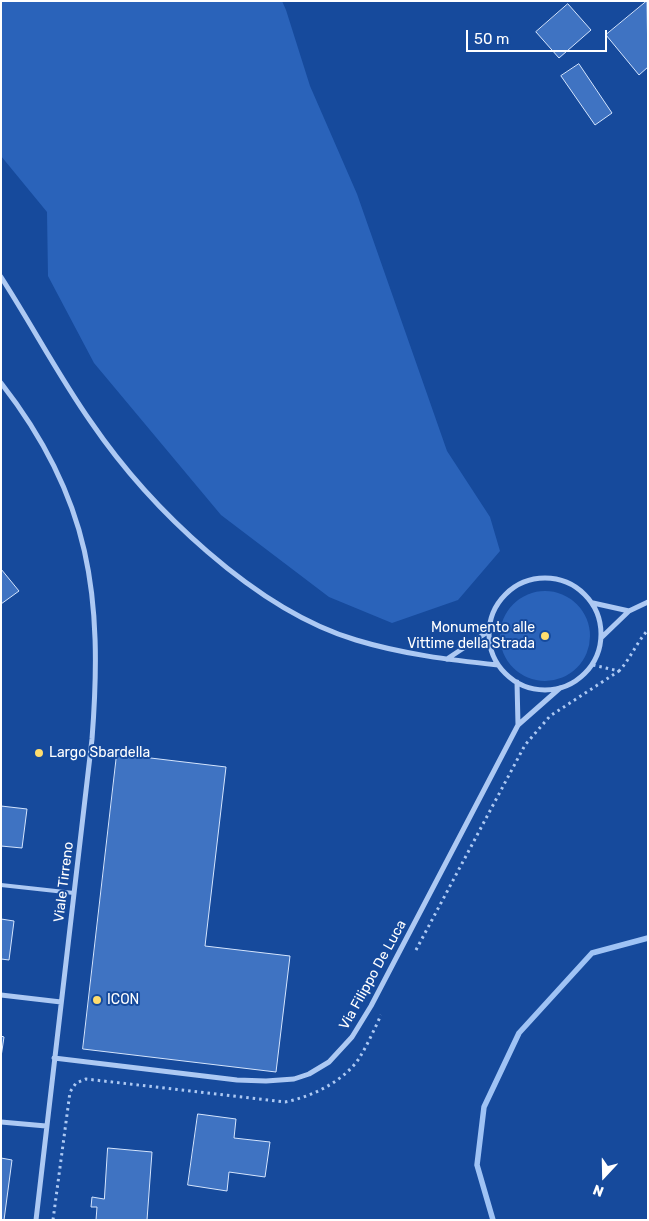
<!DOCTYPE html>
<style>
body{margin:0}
#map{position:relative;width:649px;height:1221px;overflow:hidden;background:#164a9c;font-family:Rubik,sans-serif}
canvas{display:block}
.frame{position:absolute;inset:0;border:2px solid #fff;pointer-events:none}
.north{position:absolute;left:579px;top:1151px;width:50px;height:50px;-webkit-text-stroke:4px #164a9c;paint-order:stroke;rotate:201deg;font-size:14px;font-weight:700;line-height:20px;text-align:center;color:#fff}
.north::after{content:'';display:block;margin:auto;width:18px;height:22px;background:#fff;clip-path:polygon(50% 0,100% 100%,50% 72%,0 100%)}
.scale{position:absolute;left:466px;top:30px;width:141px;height:22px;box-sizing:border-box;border:2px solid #fff;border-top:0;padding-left:6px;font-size:15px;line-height:18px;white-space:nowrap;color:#fff;-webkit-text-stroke:4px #164a9c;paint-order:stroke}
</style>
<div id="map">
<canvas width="649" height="1221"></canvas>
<div class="frame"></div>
<div class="north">N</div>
<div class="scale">50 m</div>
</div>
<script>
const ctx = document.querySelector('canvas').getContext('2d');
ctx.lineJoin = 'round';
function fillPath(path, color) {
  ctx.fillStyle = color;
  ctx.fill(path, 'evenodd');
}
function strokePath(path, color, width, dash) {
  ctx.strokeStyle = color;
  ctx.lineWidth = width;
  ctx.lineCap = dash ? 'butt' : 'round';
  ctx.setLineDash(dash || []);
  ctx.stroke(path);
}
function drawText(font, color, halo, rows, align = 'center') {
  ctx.font = font + ' Rubik,sans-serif';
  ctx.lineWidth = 4;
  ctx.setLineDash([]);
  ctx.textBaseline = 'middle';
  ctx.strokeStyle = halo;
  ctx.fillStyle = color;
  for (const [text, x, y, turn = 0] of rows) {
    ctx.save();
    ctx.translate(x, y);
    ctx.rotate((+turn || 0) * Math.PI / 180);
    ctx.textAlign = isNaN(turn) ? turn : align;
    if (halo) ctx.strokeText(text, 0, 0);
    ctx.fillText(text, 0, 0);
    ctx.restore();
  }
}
const green = new Path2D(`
 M1,1H282L286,10L310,86L357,194L447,451L490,517L500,551L458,600L392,623L329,597L221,515L94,363L48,276L47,212L1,156Z
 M500 636a45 45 0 1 1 90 0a45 45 0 1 1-90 0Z`);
const stream = new Path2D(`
 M493,1220L477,1165L484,1107L519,1033L592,953L648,938`);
const building = new Path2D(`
 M647,1L648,67L639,75L606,35Z
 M568,4L591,30L559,58L536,32Z
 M579,64L612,113L595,125L561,76Z
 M1,569L19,591L1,604Z
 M117,754L226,767L205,946L290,956L276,1072L83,1049Z
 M1,806L27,809L22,848L1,846Z
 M1,919L14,921L9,960L1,959Z
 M1,1036L4,1037L1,1057Z
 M198,1114L236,1119L234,1138L270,1142L265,1177L229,1172L227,1191L188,1185Z
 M108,1148L152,1152L147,1220H96L97,1207H91L92,1197L104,1199Z
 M1,1158L12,1160L4,1220H1Z`);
const path = new Path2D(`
 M593,665L619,671C631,658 636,643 648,630
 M416,950L525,745L550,716L619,671
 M53,1220L70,1092L76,1083L86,1079L285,1102C311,1097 342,1082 358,1060C367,1046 374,1030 381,1015`);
const service = new Path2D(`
 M1,885L74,893`);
const minor = new Path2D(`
 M1,277C32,325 58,375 91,422C149,507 255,610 356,640C402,654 450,660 498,665
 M1,383C91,498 103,597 92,739L36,1220
 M489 634a56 56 0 1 1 112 0a56 56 0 1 1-112 0Z
 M593,603L629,611
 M602,637L629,611L648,602
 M447,659L489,631
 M517,682L518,725
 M1,995L61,1002
 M54,1058L237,1080L266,1081L294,1079L309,1074L329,1062L352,1037L371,1006L518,725L560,688
 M1,1122L46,1126`);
const markers = [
 [545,636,5,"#ffdd6e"],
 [39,753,5,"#ffdd6e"],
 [97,1000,5,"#ffdd6e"]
];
const poiNames = [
 ["Monumento alle",535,628,"right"],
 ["Vittime della Strada",535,644,"right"],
 ["Largo Sbardella",49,753],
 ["ICON",107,1000]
];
const streetNames = [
 ["Viale Tirreno",64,882,-83],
 ["Via Filippo De Luca",373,975,-61]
];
fillPath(green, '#2a63ba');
strokePath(stream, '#9fc3f5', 5.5);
fillPath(building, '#3f73c2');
strokePath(building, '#d5e5fd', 1);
strokePath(path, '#adc9f3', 3, [2.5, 4]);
strokePath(service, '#adc9f3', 4);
strokePath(minor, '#adc9f3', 5);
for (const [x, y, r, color] of markers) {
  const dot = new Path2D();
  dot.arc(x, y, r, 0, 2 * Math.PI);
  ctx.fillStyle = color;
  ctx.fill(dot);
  strokePath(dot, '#164a9c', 2);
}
drawText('14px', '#fff', '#164a9c', poiNames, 'left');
drawText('14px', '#fff', '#164a9c', streetNames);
</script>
